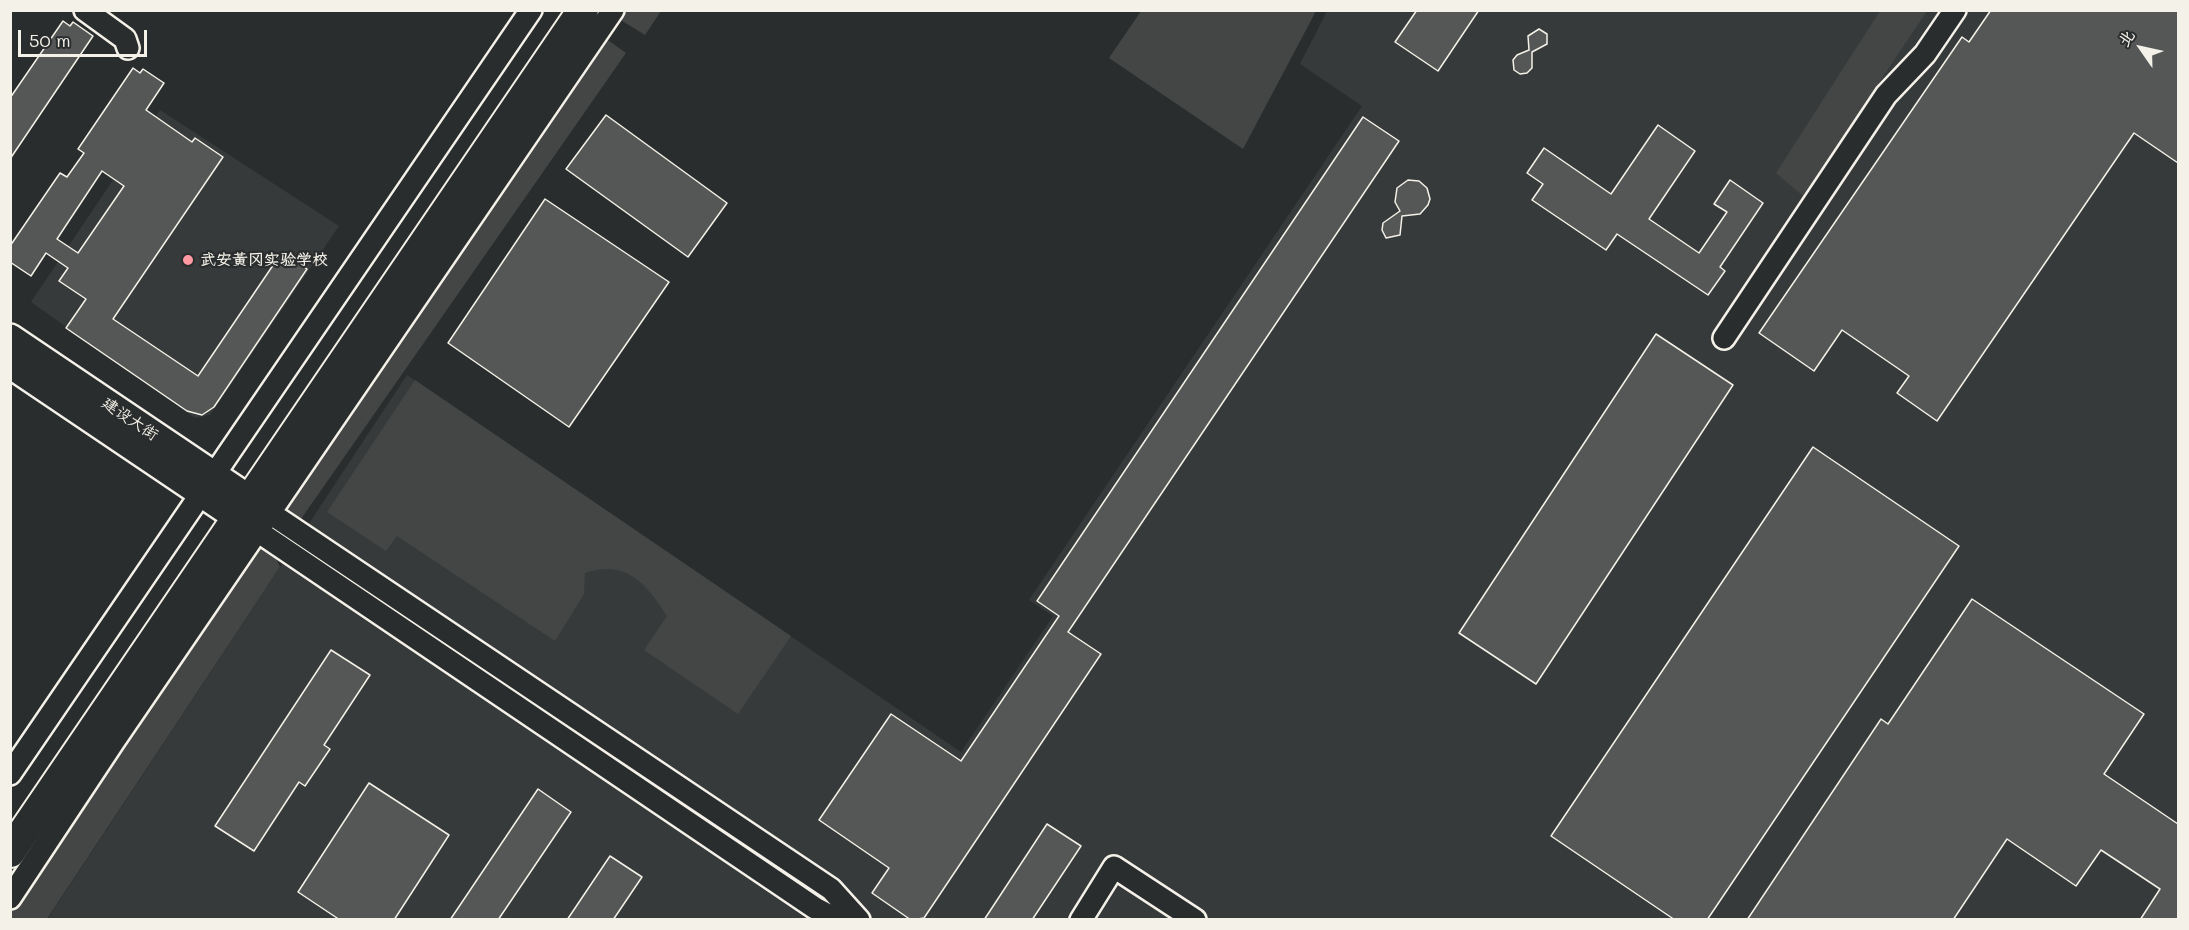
<!DOCTYPE html>
<meta charset="utf-8">
<style>
body{margin:0}
#map{position:relative;width:2189px;height:930px;overflow:hidden;background:#2a2d2e;font-family:Mali,"LXGW WenKai TC",sans-serif}
canvas{display:block}
.frame{position:absolute;inset:0;border:12px solid #f4f1e8;pointer-events:none}
.north{position:absolute;left:2111px;top:18px;width:60px;height:60px;-webkit-text-stroke:4px #2a2d2e;paint-order:stroke;rotate:304deg;font-size:16px;font-weight:700;line-height:24px;text-align:center;color:#f4f1e8}
.north::after{content:'';display:block;margin:auto;width:21px;height:27px;background:#f4f1e8;clip-path:polygon(50% 0,100% 100%,50% 72%,0 100%)}
.scale{position:absolute;left:18px;top:30px;width:129px;height:27px;box-sizing:border-box;border:3px solid #f4f1e8;border-top:0;padding-left:8px;font-size:18px;line-height:21px;white-space:nowrap;color:#f4f1e8;-webkit-text-stroke:4px #2a2d2e;paint-order:stroke}
</style>
<div id="map">
<canvas width="2189" height="930"></canvas>
<div class="frame"></div>
<div class="north">北</div>
<div class="scale">50 m</div>
</div>
<script>
const ctx = document.querySelector('canvas').getContext('2d');
ctx.lineJoin = 'round';
function fillPath(path, color) {
  ctx.fillStyle = color;
  ctx.fill(path, 'evenodd');
}
function strokePath(path, color, width, dash) {
  ctx.strokeStyle = color;
  ctx.lineWidth = width;
  ctx.lineCap = dash ? 'butt' : 'round';
  ctx.setLineDash(dash || []);
  ctx.stroke(path);
}
function drawText(font, color, halo, rows, align = 'center') {
  ctx.font = font + ' Mali,"LXGW WenKai TC",sans-serif';
  ctx.lineWidth = 4.5;
  ctx.setLineDash([]);
  ctx.textBaseline = 'middle';
  ctx.strokeStyle = halo;
  ctx.fillStyle = color;
  for (const [text, x, y, turn = 0] of rows) {
    ctx.save();
    ctx.translate(x, y);
    ctx.rotate((+turn || 0) * Math.PI / 180);
    ctx.textAlign = isNaN(turn) ? turn : align;
    if (halo) ctx.strokeText(text, 0, 0);
    ctx.fillText(text, 0, 0);
    ctx.restore();
  }
}
const built = new Path2D(`
 M1327,11H2178V919L47,920L407,375L961,752L1053,616L1029,600L1362,106L1300,64Z
 M160,110L339,226L210,415L195,418L31,302Z`);
const green = new Path2D(`
 M613,11H661L645,35L611,14Z
 M1141,11V10L1316,11L1243,149L1109,58Z
 M1880,11H1927L1803,196L1776,173Z
 M598,33L626,53L294,529L278,501Z
 M415,380L791,636L738,714L644,650L667,616C646,584 627,559 585,573L584,594L555,641L397,536L386,551L327,512Z
 M267,538L280,567L47,919L11,920V901L248,545Z`);
const building = new Path2D(`
 M1417,10H1479L1438,71L1395,42Z
 M1991,10H2178V163L2134,133L1937,421L1897,393L1909,376L1842,330L1814,371L1759,333L1962,37L1969,42Z
 M63,21L70,26L73,22L93,36L10,159V98Z
 M1539,29L1547,34V44L1532,52V68L1527,73L1520,74L1514,70L1513,60L1517,55L1529,50L1528,36Z
 M133,68L140,73L143,69L164,83L146,110L192,142L195,138L223,157L113,319L198,376L282,252L307,269L214,407L202,415L187,411L66,328L86,299L59,281L68,268L46,253L31,276L10,262V246L60,173L67,177L84,153L78,149ZM102,171L124,186L78,253L57,239Z
 M606,115L727,203L688,257L566,169Z
 M1363,117L1399,141L1068,632L1101,654L924,918L911,920L872,893L889,868L819,820L891,714L961,761L1059,616L1037,601Z
 M1658,125L1695,151L1649,219L1699,253L1727,212L1714,204L1730,180L1763,203L1720,267L1725,271L1708,295L1617,234L1606,250L1532,200L1543,184L1527,173L1544,148L1611,194Z
 M1408,180L1419,181L1427,188L1430,199L1428,205L1420,214L1402,216L1400,235L1386,238L1382,230L1383,223L1400,211L1395,202L1397,188Z
 M545,199L669,282L569,427L448,343Z
 M1656,334L1733,385L1536,684L1459,633Z
 M1813,447L1959,546L1707,920H1675L1551,836Z
 M1972,599L2144,714L2104,774L2178,824V920H2140L2160,889L2101,850L2076,886L2007,839L1953,920H1747L1881,719L1888,724Z
 M331,650L370,675L324,745L330,749L305,786L299,782L254,851L215,826Z
 M369,783L449,835L394,920H340L298,892Z
 M538,789L571,812L498,920H450Z
 M1047,824L1081,846L1032,920H984Z
 M610,856L642,877L613,920H567Z`);
const minor = new Path2D(`
 M85,10L125,39L128,48
 M1724,338L1886,95L1925,54L1955,10
 M258,505L831,889L859,920
 M247,524L815,908L838,920
 M10,774L531,10
 M10,898L114,741L613,10
 M1081,920L1114,867L1195,920`);
const major = new Path2D(`
 M10,338L249,499
 M10,364L237,517`);
const highway = new Path2D(`
 M10,852L583,10`);
const markers = [
 [188,260,6,"#ff9aa2"]
];
const poiNames = [
 ["武安黄冈实验学校",200,260]
];
const streetNames = [
 ["建设大街",130,419,34]
];
fillPath(built, '#373a3a');
fillPath(green, '#444645');
fillPath(building, '#555756');
strokePath(building, '#f4f1e8', 1.5);
strokePath(minor, '#f4f1e8', 26);
strokePath(major, '#f4f1e8', 32);
strokePath(highway, '#f4f1e8', 34);
strokePath(minor, '#2a2d2e', 21);
strokePath(major, '#2a2d2e', 27);
strokePath(highway, '#2a2d2e', 30);
for (const [x, y, r, color] of markers) {
  const dot = new Path2D();
  dot.arc(x, y, r, 0, 2 * Math.PI);
  ctx.fillStyle = color;
  ctx.fill(dot);
  strokePath(dot, '#2a2d2e', 2);
}
drawText('bold 16px', '#f4f1e8', '#2a2d2e', poiNames, 'left');
drawText('16px', '#f4f1e8', '#2a2d2e', streetNames);
</script>
